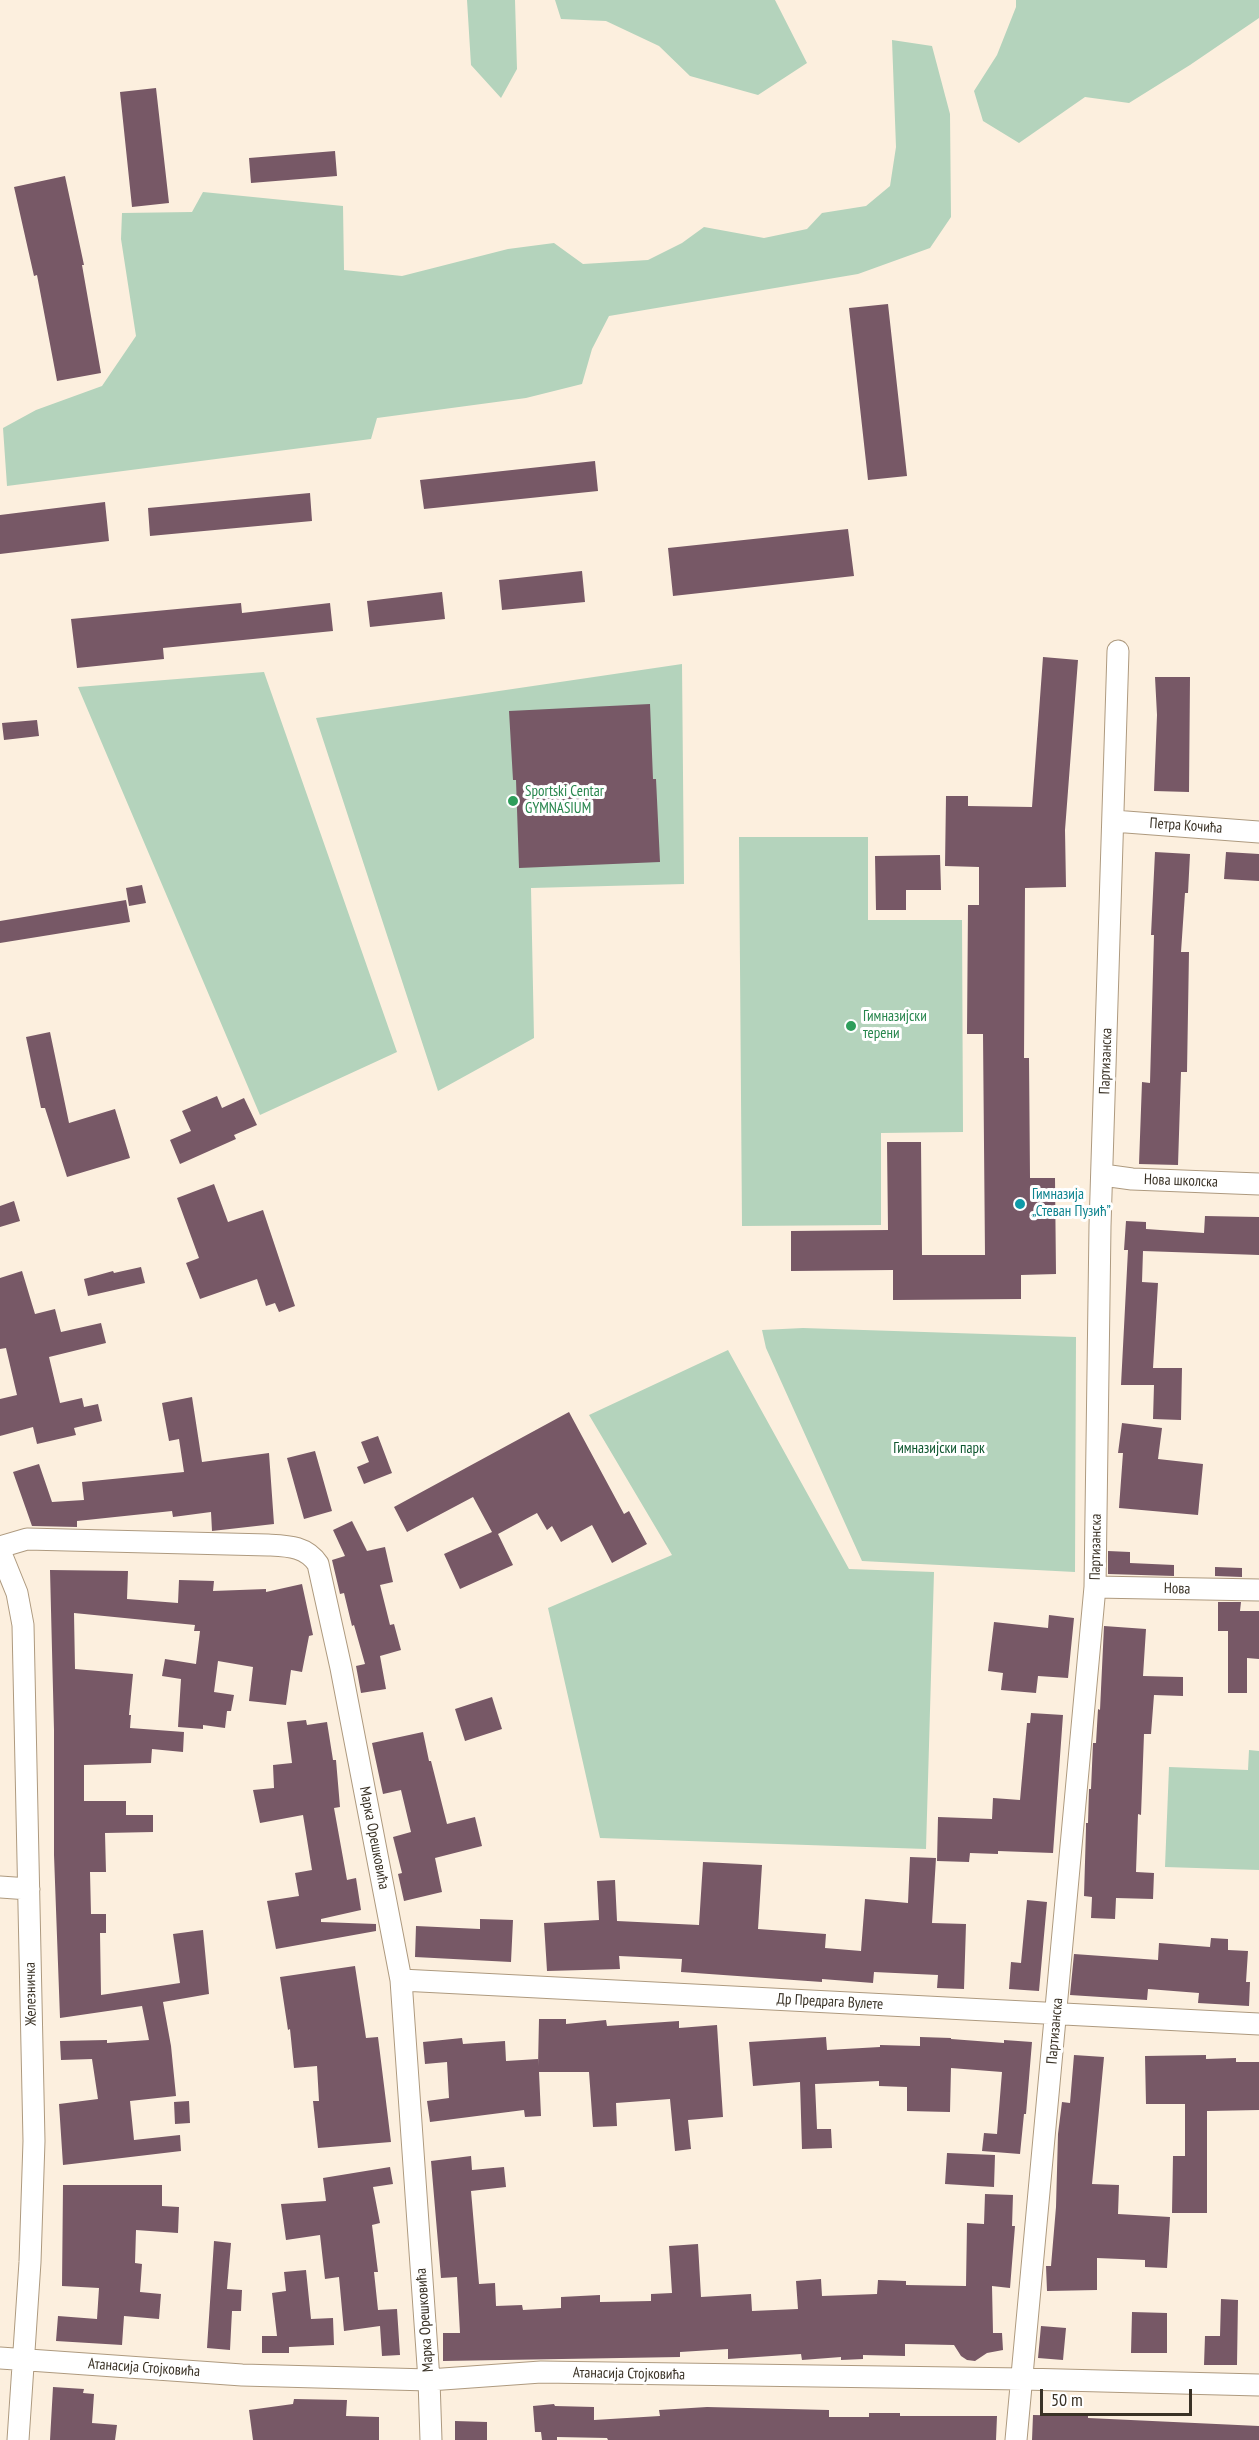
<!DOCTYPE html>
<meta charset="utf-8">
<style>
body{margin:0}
#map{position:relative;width:1259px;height:2440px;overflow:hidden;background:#fcefde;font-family:"PT Sans Narrow",sans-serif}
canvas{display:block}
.scale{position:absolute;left:1040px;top:2389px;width:152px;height:27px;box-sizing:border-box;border:3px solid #3a3226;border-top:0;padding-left:8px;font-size:18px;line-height:21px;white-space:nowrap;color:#3a3226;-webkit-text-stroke:4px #fff;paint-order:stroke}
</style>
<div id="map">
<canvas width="1259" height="2440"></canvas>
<div class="scale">50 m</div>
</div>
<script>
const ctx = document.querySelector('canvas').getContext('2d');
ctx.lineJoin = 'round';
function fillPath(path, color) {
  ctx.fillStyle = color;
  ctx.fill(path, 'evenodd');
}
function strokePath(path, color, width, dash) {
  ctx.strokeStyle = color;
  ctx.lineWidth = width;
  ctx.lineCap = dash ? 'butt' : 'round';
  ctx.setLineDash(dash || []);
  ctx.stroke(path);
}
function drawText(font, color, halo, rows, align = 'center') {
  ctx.font = font + ' "PT Sans Narrow",sans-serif';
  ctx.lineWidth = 6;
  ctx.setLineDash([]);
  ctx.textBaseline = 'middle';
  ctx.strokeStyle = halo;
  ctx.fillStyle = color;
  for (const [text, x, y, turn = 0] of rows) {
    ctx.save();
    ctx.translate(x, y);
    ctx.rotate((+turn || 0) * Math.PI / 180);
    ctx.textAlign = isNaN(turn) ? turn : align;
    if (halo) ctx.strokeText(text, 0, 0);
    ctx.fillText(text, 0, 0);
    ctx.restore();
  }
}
const green = new Path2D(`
 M467,0H515L517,69L501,98L471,65Z
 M555,0H775L807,63L758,95L690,76L659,46L606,21L561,19Z
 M1016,0H1259V18L1190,65L1129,103L1085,97L1019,143L983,121L974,91L997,55L1016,7Z
 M892,40L932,46L950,114L951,217L930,248L858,274L609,316L592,349L582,384L526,398L377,418L371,439L7,486L3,428L36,410L102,386L136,336L121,239L122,213L192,212L203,192L343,206L344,270L402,276L508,249L554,243L583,264L648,260L682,243L704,227L764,238L807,229L822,213L866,206L890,186L896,147Z
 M682,664L684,884L531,888L534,1038L438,1091L316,718Z
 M264,672L397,1052L260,1115L78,687Z
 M739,837H868V920H962L963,1132L881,1133V1225L742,1226Z
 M803,1328L1076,1337L1075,1572L862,1561L766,1348L762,1330Z
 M728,1350L849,1569L934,1572L926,1849L600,1838L548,1608L672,1555L589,1415Z
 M1249,1750L1259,1751V1870L1165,1867L1169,1767L1248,1770Z`);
const building = new Path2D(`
 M156,88L169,203L132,207L120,92Z
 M335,151L337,176L251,183L249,158Z
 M65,176L84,265H82L101,373L57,381L37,275L34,276L14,187Z
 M888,304L907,476L868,480L849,308Z
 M595,461L598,491L424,509L420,480Z
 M310,493L312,521L150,536L148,508Z
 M105,502L109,541L0,554V515Z
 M848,529L854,576L673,596L668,548Z
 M582,571L585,602L502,610L499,580Z
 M442,592L445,619L370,627L367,601Z
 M241,603L242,613L330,603L333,631L163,648L164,659L77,668L71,619Z
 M1043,657L1078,660L1065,830L1066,887L1025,888L1024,1058H1029L1030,1178H1055L1056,1274L1021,1275V1299L893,1300V1270L791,1271V1231L888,1230L887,1142H921L922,1255H985L983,1034H967L968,905H979V867L945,866L946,796H968V806L1032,807Z
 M1155,677H1190L1189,792L1154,791L1157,715Z
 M650,704L653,779H656L660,862L519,868L516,780H513L509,711Z
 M37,720L39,736L4,740L2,723Z
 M1155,852L1190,854L1188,893H1185L1181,952H1189L1187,1072H1181L1178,1165L1139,1164L1142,1082L1150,1083L1154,935H1151Z
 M1226,852L1259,854V881L1224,879Z
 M940,855L941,890H906V910H876L875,856Z
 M142,885L146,903L129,906L126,888Z
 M126,900L130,922L0,943V921Z
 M50,1032L69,1123L115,1109L130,1158L67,1177L45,1108H41L26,1037Z
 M217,1096L222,1108L244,1098L257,1125L234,1135L236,1139L180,1164L170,1140L191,1131L182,1111Z
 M214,1184L228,1222L263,1210L295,1306L279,1312L275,1303L266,1306L257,1279L200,1299L186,1263L199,1258L177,1198Z
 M14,1201L20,1221L0,1227V1206Z
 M1205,1216L1259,1217V1255L1143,1251L1142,1282L1158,1283L1153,1368H1182L1181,1420L1153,1419L1154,1385H1121L1128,1250H1124L1126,1221L1146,1222V1229L1204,1233Z
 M141,1267L145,1283L88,1296L84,1279L113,1271L114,1273Z
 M22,1271L35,1314L55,1309L61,1332L101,1323L106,1343L49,1357L60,1403L82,1398L84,1407L98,1404L102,1421L74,1428L76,1435L37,1444L33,1427L0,1436V1399L17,1395L6,1348L0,1349V1278Z
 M192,1397L202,1462L269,1453L274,1524L212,1531L211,1512L173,1517L172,1511L77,1521V1527L32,1526L13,1472L39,1464L52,1502L84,1500L82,1482L184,1472L179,1439L169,1441L162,1403Z
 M569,1412L624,1514L629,1511L647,1544L612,1563L592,1525L561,1542L552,1526L547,1530L537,1513L498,1534L513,1565L460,1589L444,1554L492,1532L473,1497L407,1532L394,1507Z
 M1122,1423L1162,1428L1158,1459L1203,1464L1198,1515L1119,1508L1123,1453H1118Z
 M378,1436L392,1473L364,1484L357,1467L369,1462L361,1442Z
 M315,1451L332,1511L304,1519L287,1458Z
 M352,1521L367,1551L385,1547L393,1582L380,1585L390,1625L394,1624L401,1650L380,1656L386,1689L361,1693L356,1666L365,1664L354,1625L352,1626L344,1593L340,1594L332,1560L345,1556L333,1530Z
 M1108,1551L1130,1552V1563L1174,1565V1576L1108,1574Z
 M1215,1567L1242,1568V1577L1215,1576Z
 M50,1570L128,1571L127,1599L178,1603L179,1580L214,1581L213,1591L266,1589V1592L302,1584L313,1635L309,1636L302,1672L291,1670L286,1705L249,1701L253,1667L218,1661L214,1692L234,1695L231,1711H227L225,1728L203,1725V1729L178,1727L181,1679L162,1676L165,1659L196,1664L200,1631H194L195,1625L74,1613L75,1669L133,1674L129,1715H131L130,1728L184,1732L183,1752L152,1749L151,1763L84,1765V1801H126V1815H153V1832L105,1833L106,1872H90L91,1914H106V1933H100L101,1995L180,1983L173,1934L203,1930L209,1994L163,2002L171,2046L176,2096L130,2101L134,2140L180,2135L181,2151L63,2165L59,2104L98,2099L92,2059L61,2060L60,2041L107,2040V2043L149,2040L142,2006L60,2018L54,1855V1730Z
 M1218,1602H1241L1240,1611H1259V1659L1247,1658V1693H1228V1631H1218Z
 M1049,1615L1074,1618L1068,1678L1038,1676L1036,1693L1001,1690L1003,1673L988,1671L994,1622L1048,1628Z
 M1104,1626L1146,1629L1143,1676L1183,1677V1696L1154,1695L1151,1734H1144L1141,1815L1138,1814L1136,1872L1154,1873L1153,1899L1116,1898L1115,1919L1091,1918L1092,1897L1084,1896L1086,1828V1823H1088L1089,1789H1091L1093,1743H1096L1098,1709L1100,1710Z
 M492,1697L502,1729L465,1741L455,1709Z
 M1031,1713L1063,1715L1053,1853L998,1851V1854L970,1853L969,1862L937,1861L938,1817L992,1819L993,1798L1020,1800L1027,1723H1030Z
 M306,1720L307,1725L327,1722L333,1760H336L340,1807L334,1808L347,1880L356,1878L361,1910L321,1919V1922L376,1924V1931L276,1949L267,1901L299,1896L295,1873L312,1870L303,1815L260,1823L253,1790L274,1788L273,1765L292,1763L287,1722Z
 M423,1732L429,1761H431L447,1824L475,1817L482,1846L435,1858L442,1892L404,1901L398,1874L402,1873L393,1837L411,1832L401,1790L383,1794L372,1743Z
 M910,1857L936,1858L932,1923L966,1924L964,1989L937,1988L938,1975L874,1972L873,1983L822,1979V1982L681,1972L682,1959L619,1956L620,1969L547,1971L544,1923L599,1920L597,1881L615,1880L617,1921L699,1925L703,1862L762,1865L758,1929L826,1934L825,1948L861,1951L865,1899L908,1903Z
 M1027,1900L1047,1902L1039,1991L1009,1989L1011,1962L1021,1963Z
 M480,1919L513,1920L511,1962L415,1957L416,1926L480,1929Z
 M1211,1938L1228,1939V1950L1248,1951L1246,1982H1250L1249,2006L1198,2003L1199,1993L1148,1989L1147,2000L1070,1995L1074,1954L1158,1960L1159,1943L1210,1947Z
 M355,1966L366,2038L378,2037L391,2142L318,2148L313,2101H319L317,2066L294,2068L290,2029L288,2030L280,1977Z
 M539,2019H566V2024L606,2020L607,2026L679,2021V2028L717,2025L723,2117L688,2120L691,2149L675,2151L670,2099L616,2103L617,2126L593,2127L589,2072H539L541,2116L525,2117L524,2110L430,2122L427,2101L449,2098L447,2062L425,2064L423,2042L462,2038L463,2044L505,2041L506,2061L538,2059V2066Z
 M826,2037L827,2050L880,2047V2045L920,2046V2037L951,2038V2039L1004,2043V2040L1032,2042L1026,2114H1024L1020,2154L982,2151L984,2133L997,2134L1002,2072L951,2068L950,2112L907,2111V2087L879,2086V2081L815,2084L817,2129H831L832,2148L802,2149L800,2082L753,2086L749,2042Z
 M1074,2055L1104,2057L1092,2184L1119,2185L1118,2214L1170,2217L1167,2268L1145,2267V2260L1097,2258V2290L1047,2291L1046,2266H1051L1056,2207L1058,2134L1062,2102L1070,2103Z
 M1206,2055V2059L1236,2058V2062H1259V2110L1207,2111V2213H1172L1173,2156H1185V2104H1146L1145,2056Z
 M189,2101L190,2123L175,2124L174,2102Z
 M947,2153L995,2155L994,2187L945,2184Z
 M471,2156L472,2170L504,2167L506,2187L471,2191L479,2284L495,2283L496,2306L522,2305L523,2310L561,2308V2297L600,2295V2302L651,2301V2294L672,2293L669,2246L698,2244L701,2297L751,2294L752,2311L798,2309L796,2281L821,2279L822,2296L877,2294L878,2280L906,2281V2285L966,2286L967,2223L984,2224L985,2194L1013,2195L1012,2226H1015L1010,2288L992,2286L993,2333H1002L1003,2350L987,2353L975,2361L967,2360L961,2356L954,2345L905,2344V2356L863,2355V2359L841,2360V2357L802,2360L801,2354L728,2359V2349L680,2352V2357L443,2361V2333H460L457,2277L441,2278L431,2161Z
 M390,2167L393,2184L373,2187L380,2223L372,2225L378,2272H374L378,2310L397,2309L400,2355L382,2356L380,2326L344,2331L339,2277L325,2279L320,2235L286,2240L281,2204L326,2201L323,2178Z
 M63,2185H162V2206L179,2207L178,2233L136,2230L135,2263L142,2264L140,2292L161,2294L159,2319L124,2316L122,2345L56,2341L58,2316L97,2319L99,2288L62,2286Z
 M214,2241L231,2243L227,2289L242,2290L241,2311H232L230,2350L207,2348Z
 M306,2270L311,2319L333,2318L334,2345L289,2347V2353H262V2336H277L272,2293L286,2291L284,2272Z
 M1221,2299L1238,2300L1237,2365H1204L1205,2336H1220Z
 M1132,2312L1167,2313V2353H1131Z
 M1041,2326L1066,2328L1063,2360L1038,2358Z
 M53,2387L84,2389L83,2393L94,2394L92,2423L117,2425L115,2440H50Z
 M294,2399L347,2400L346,2416L379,2417V2440H253L249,2410L293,2404Z
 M554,2404L555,2406L594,2407V2420L660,2416L659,2410L707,2407L829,2410V2417H869V2413H900V2416H997L996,2440H608L607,2438L557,2437V2440H542L541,2432H535L533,2406Z
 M1033,2415L1088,2416V2418L1259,2426V2440H1032Z
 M455,2421L487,2422V2440H455Z`);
const minor = new Path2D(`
 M1113,821L1259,832
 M1103,1175L1132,1179L1259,1184
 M0,1547L27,1539L268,1545C288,1546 306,1546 318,1564L341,1668L401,1980L429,2380L431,2440
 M0,1551L17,1593L23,1625L34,2141L30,2262L18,2440
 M1095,1587L1259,1590
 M0,1887L29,1889
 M401,1980L1259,2024
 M0,2358L242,2375L429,2380L541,2372L1023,2379L1259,2385
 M1016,2440L1095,1587L1100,1226L1118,651`);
const markers = [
 [513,801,6,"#2e9e5b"],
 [851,1026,6,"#2e9e5b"],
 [1020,1204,6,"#0f9aa8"]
];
const leisureNames = [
 ["Sportski Centar",525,792],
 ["GYMNASIUM",525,809],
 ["Гимназијски",863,1017],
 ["терени",863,1034]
];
const streetNames = [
 ["Петра Кочића",1186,826,4],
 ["Партизанска",1106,1061,-88],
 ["Нова школска",1181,1181,2],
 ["Партизанска",1096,1547,-89],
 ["Нова",1177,1589,1],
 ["Марка Орешковића",374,1838,79],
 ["Железничка",31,1994,-91],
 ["Др Предрага Вулете",830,2002,3],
 ["Партизанска",1055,2031,-85],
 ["Марка Орешковића",425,2320,-94],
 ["Атанасија Стојковића",144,2368,4],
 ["Атанасија Стојковића",629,2374,1]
];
const cultureNames = [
 ["Гимназија",1032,1195],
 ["„Стеван Пузић”",1032,1212]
];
const parkNames = [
 ["Гимназијски парк",939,1449]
];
fillPath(green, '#b4d3bc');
fillPath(building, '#775866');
strokePath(minor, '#ae9a7f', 23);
strokePath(minor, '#fff', 21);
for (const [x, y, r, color] of markers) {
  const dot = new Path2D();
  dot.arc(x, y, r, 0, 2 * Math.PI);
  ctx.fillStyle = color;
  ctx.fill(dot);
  strokePath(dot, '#fff', 2);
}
drawText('15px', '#27864d', '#fff', leisureNames, 'left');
drawText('15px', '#3a3226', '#fff', streetNames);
drawText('15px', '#0d838f', '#fff', cultureNames, 'left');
drawText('15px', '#0e562f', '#fff', parkNames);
</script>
